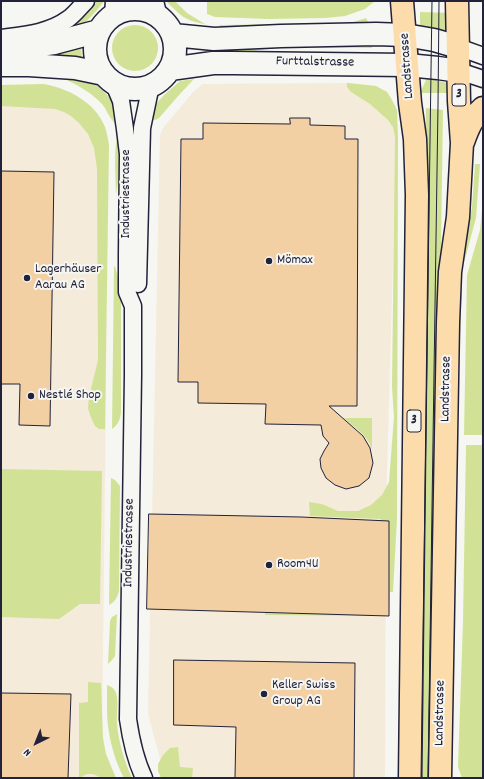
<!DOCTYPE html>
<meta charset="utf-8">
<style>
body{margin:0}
#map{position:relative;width:484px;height:779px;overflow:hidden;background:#f6f6f2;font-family:Dekko,sans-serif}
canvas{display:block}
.frame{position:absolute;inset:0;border:2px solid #22223b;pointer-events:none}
.north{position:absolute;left:16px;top:723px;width:40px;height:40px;-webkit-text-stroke:3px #f6f6f2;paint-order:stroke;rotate:223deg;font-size:11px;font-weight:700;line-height:16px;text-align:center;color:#22223b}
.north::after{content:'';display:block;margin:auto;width:14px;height:18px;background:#22223b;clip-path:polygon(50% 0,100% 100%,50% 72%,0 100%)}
</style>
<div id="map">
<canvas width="484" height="779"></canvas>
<div class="frame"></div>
<div class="north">N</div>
</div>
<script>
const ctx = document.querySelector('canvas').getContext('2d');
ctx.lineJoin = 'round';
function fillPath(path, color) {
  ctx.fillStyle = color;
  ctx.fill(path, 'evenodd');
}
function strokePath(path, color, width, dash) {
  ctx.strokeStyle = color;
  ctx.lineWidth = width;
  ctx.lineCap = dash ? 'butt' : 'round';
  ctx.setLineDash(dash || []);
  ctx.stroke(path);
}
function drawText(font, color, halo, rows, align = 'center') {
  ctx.font = font + ' Dekko,sans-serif';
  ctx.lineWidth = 4;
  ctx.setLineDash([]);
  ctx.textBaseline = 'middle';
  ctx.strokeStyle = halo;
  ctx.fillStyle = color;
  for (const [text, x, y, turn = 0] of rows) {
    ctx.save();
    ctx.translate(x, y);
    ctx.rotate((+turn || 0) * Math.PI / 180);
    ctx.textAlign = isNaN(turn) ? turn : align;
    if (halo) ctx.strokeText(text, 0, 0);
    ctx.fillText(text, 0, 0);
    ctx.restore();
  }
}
const built = new Path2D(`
 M352,83L376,86L387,92L392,100L397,110V119L386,507L385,778H168L163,770L148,714L160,135L163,128L193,92L203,84Z
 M1,86L102,124L106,394L102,737L105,755L115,778H1Z`);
const green = new Path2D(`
 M94,1H104C99,8 84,27 75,28C72,29 69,29 65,29L84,13Z
 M166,1H175L187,13L205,24C185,21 180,15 166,1Z
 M207,1H375L365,9L345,16L325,18L269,19L215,17L207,14Z
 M420,12L452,13L448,30L444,36L420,27Z
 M366,18L370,26L222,28L219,27L220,25H224L344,23L353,22Z
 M112 48a23 23 0 1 1 46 0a23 23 0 1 1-46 0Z
 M372,42V48L287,47L251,51L216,57V50L286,45Z
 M81,44L82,59L19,52Z
 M59,76C67,77 80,77 87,80C98,84 110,96 115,107C117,112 117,118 118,123H115C109,118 107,110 102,104C90,91 75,84 59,76Z
 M427,78L447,83L448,93H420Z
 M194,79L179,95L159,118L155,120L151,119L152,112L156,104L164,95L180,81Z
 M347,83L376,86L387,92L392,100L397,110L398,137L397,519L393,592H390L389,616L265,615L266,601L381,534V519L310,516L309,502L322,504L338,511H358L371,505L382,495L389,482L394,417L392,387L395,137L393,127L388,120L370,104L351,92L347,87Z
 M43,84C68,88 95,102 105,127C107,133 108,139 109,145L105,429H99L95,426L90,415L88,408L89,397L98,360L97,169L94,148L88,134L79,123L71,116L64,112L55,109L1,106V85Z
 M426,108L443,110L433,778H415Z
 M118,137L121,165L116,194C116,182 113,145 118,137Z
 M475,164H480L476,218L465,259L463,265L460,268L472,207Z
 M483,201L482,435H464L467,275L480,230Z
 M115,266L121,290V413C120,420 118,425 112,429L114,267Z
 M458,287L462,288L459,358L452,778H449Z
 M344,418H372V449C370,444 368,440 365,437C359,429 351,425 344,418Z
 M466,445H483V778H462L458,767L463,622Z
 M1,469L102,471L100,604H80L59,619L1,617Z
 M111,478L115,480L120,486L119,591C117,598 115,602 109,605Z
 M117,614L115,656L112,660L108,664L110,621L112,617Z
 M88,682L101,683L103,738L106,754L116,778H102L93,774H87L79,778V703L88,702Z
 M107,685C112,687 114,688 116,693C119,703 116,714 117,724C118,740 125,763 132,778H124C114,760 107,732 107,711C107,702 107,694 107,685Z
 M178,747L180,767L193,768L192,778H161L158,771V764L163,755L170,748Z`);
const building = new Path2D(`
 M290,118H310V125L345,126V139H358L357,406H329L363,436L370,448L373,463L369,478L359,486L346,489L335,485L326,478L321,468L320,459L324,451L329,443L323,436L321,425L265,424L266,404L198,403V382H178L181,139H203V123L290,124Z
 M1,171L54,172L50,426L19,425L20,384H1Z
 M149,514L301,517L389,521V616L147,609Z
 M174,660L355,663L354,778H235L236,727L174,725Z
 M1,693L71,694L68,778H1Z`);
const street = new Path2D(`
 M155,1L159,17
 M113,15L114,1
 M1,38C24,35 49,33 68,19C75,14 80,7 86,1
 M458,47L483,56
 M459,71L483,79
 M113,82L121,101L125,129L128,154L127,255V292L133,306V375L128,719C131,740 135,759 144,778
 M138,284L142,128L151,85`);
const secondary = new Path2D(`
 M95 49a40 40 0 1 1 80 0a40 40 0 1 1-80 0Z
 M173,35L214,39L281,36L376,34L405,35L434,40L458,47
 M1,47H26L54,43L99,31
 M1,65H29L75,68L104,74
 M170,69L213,63H233L407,65L438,68L459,71`);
const primary = new Path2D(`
 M402,1L410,103L415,139L417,195L410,778
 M463,142C468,128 472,118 483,108
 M440,778L448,323L450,272L458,217L462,143L459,101L457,1`);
const tram = new Path2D(`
 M421,778L432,1
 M428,778L438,105L439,1`);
const markers = [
 [269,261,4,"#22223b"],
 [27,278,4,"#22223b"],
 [31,396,4,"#22223b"],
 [269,565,4,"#22223b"],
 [264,694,4,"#22223b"]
];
const shields = [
 [459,95,14],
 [414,421,14]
];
const shieldNames = [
 ["3",459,95],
 ["3",414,421]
];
const streetNames = [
 ["Furttalstrasse",315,63,1],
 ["Landstrasse",408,66,-94],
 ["Industriestrasse",127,194,-90],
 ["Landstrasse",447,389,-89],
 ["Industriestrasse",130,543,-89],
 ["Landstrasse",441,713,-89]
];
const poiNames = [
 ["Mömax",277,261],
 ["Lagerhäuser",35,270],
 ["Aarau AG",35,286],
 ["Nestlé Shop",39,396],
 ["Room4U",277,565],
 ["Keller Swiss",272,686],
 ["Group AG",272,702]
];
fillPath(built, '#f5ebda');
fillPath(green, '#d1e296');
fillPath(building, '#f2d0a3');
strokePath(building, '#22223b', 1);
strokePath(street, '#22223b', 19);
strokePath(secondary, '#22223b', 25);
strokePath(primary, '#22223b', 25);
strokePath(street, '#f6f6f2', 16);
strokePath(secondary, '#f6f6f2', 22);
strokePath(primary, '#fddcac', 22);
strokePath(tram, '#22223b', 1);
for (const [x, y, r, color] of markers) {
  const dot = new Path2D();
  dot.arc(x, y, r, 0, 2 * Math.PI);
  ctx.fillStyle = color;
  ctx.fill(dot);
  strokePath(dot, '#f6f6f2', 1.5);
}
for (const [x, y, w] of shields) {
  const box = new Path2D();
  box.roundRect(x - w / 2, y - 11, w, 22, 3);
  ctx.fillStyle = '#f6f6f2';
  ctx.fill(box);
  strokePath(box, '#22223b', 1);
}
drawText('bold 13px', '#22223b', null, shieldNames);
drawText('14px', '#22223b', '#f6f6f2', streetNames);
drawText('14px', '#22223b', '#f6f6f2', poiNames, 'left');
</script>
